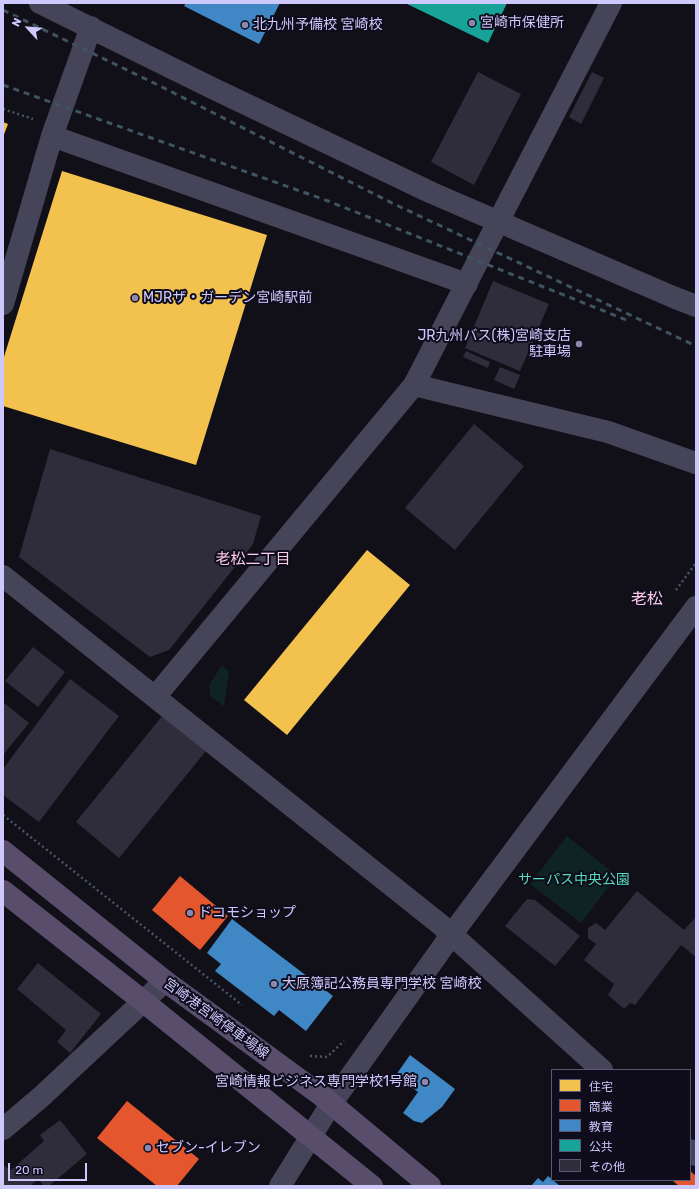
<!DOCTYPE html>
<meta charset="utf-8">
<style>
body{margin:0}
#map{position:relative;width:699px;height:1189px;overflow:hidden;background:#111018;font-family:Rubik,"Noto Sans JP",sans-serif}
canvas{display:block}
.frame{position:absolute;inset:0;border:4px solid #cec9fd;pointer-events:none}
.legend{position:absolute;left:551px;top:1069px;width:140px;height:112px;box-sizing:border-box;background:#0f0c1c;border:1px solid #5b5876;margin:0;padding:5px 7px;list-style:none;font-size:12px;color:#cec9fd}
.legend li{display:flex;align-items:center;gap:8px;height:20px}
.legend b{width:20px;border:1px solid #5b5876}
.north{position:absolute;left:8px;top:8px;width:40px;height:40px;-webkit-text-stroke:3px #0f0c1c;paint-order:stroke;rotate:296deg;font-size:11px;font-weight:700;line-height:16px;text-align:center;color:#cec9fd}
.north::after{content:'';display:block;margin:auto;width:14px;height:18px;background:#cec9fd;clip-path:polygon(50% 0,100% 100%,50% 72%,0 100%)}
.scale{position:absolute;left:8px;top:1163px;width:79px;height:18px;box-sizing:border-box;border:2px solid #cec9fd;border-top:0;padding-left:5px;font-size:12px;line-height:14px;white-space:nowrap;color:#cec9fd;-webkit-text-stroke:3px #0f0c1c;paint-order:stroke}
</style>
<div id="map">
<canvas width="699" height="1189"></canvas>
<div class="frame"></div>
<ul class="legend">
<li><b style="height:11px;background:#f2c14e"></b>住宅</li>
<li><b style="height:11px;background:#e4572e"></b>商業</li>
<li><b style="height:11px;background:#3f88c5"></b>教育</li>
<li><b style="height:11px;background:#17a398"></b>公共</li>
<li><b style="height:11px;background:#2f2c3c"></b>その他</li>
</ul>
<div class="north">N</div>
<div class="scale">20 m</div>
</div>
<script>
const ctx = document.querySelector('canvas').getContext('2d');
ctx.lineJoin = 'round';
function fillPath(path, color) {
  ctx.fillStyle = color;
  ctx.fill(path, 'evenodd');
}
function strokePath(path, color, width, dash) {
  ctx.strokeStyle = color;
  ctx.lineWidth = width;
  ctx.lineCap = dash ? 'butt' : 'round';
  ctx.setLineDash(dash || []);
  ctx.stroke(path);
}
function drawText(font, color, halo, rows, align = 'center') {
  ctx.font = font + ' Rubik,"Noto Sans JP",sans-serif';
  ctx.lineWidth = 4;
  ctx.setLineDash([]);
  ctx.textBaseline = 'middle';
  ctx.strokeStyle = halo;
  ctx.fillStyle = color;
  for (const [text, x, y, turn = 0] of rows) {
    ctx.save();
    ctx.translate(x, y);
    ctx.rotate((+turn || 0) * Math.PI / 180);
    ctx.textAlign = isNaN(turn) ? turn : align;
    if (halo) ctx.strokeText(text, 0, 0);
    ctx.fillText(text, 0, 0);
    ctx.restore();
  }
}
const green = new Path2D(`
 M222,665L229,672L224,706L210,696L209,685Z
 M567,836L617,876L581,923L530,884Z`);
const homes = new Path2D(`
 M3,122L8,124L3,137Z
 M62,171L267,235L196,465L3,406V360Z
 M367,550L410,585L287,735L244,700Z`);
const shops = new Path2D(`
 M180,876L228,916L200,950L152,910Z
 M127,1101L199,1159L177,1186H157L97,1138Z
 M690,1171L696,1176V1186H679L672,1180H690Z`);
const schools = new Path2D(`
 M186,3H280L259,44L184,6Z
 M232,919L333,996L306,1031L279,1010L274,1016L215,971L221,964L207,953Z
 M410,1055L455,1089L442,1107L422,1123L414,1121L403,1113L418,1092L396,1075Z
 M548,1176L560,1186H531L538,1178L543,1182Z`);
const public = new Path2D(`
 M405,3H507L488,43Z`);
const building = new Path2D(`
 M478,72L521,94L474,185L431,162Z
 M592,72L604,78L581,124L569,117Z
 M493,281L549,304L520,371L465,348Z
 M466,351L490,362L488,368L463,357Z
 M500,367L520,375L514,389L494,380Z
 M474,424L524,466L455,550L405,508Z
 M50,449L261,516L253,544L169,650L150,657L19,557Z
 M33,647L65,672L38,707L5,681Z
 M70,679L119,716L39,822L3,795V769Z
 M3,702L29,723L3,755Z
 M163,715L206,751L119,858L76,822Z
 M637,891L684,930L696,917V957L681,945L635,1005L630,1003L624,1009L608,995L614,984L584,960L596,944L588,938V928L596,923L605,930Z
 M527,899L535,900L580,936L555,966L505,926Z
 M38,963L101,1014L70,1053L57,1042L66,1030L17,989Z
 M60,1120L87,1154L49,1186H44L38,1179L30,1186H3V1165L11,1170L44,1141L40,1135Z`);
const path = new Path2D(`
 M3,109L33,119
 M676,590L696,563
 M3,815L242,1005
 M310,1056L327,1057L344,1041`);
const minor = new Path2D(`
 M40,3L210,87L432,193L673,297L696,306
 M52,136L467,284
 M3,304L52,136L91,27
 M414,385L608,432L696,463
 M3,576L441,925L602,1070
 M155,697L414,385L611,3
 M3,1129L41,1097L165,981
 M690,1150L696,1155
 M280,1186L331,1104L452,934L696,607`);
const major = new Path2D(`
 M3,851L165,981L322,1096L430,1186
 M3,891L144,1002L372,1186`);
const rail = new Path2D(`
 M3,10L158,85L394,204L696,346
 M3,85L328,201L629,321`);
const markers = [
 [472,23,4,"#8c88ad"],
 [245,25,4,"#8c88ad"],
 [135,298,4,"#8c88ad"],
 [579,344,4,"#8c88ad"],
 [190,913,4,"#8c88ad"],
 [274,984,4,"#8c88ad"],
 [425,1082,4,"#8c88ad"],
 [148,1148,4,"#8c88ad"]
];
const poiNames = [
 ["宮崎市保健所",480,23],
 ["北九州予備校 宮崎校",253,25],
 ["MJRザ・ガーデン宮崎駅前",143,298],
 ["JR九州バス(株)宮崎支店",571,336,"right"],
 ["駐車場",571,352,"right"],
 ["ドコモショップ",198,913],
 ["大原簿記公務員専門学校 宮崎校",282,984],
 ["宮崎情報ビジネス専門学校1号館",417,1082,"right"],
 ["セブン-イレブン",156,1148]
];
const parkNames = [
 ["サーパス中央公園",574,880]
];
const streetNames = [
 ["宮崎港宮崎停車場線",216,1019,36]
];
const neighbourhoodNames = [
 ["老松二丁目",253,560]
];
const quarterNames = [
 ["老松",647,599]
];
fillPath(green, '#0f2323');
fillPath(homes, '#f2c14e');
fillPath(shops, '#e4572e');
fillPath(schools, '#3f88c5');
fillPath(public, '#17a398');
fillPath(building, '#2f2c3c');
strokePath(path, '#475662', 2.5, [2, 3]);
strokePath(minor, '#454459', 22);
strokePath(major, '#584d6b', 22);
strokePath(rail, '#3f5361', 3, [6, 5]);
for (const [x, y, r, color] of markers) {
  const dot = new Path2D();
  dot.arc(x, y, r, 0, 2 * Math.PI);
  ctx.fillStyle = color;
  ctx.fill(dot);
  strokePath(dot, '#0f0c1c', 1.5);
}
drawText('14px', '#cec9fd', '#0f0c1c', poiNames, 'left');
drawText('14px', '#58dab8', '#0f0c1c', parkNames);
drawText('14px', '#cec9fd', '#0f0c1c', streetNames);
drawText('15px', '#fdcbec', '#0f0c1c', neighbourhoodNames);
drawText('16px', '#fdcbec', '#0f0c1c', quarterNames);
</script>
